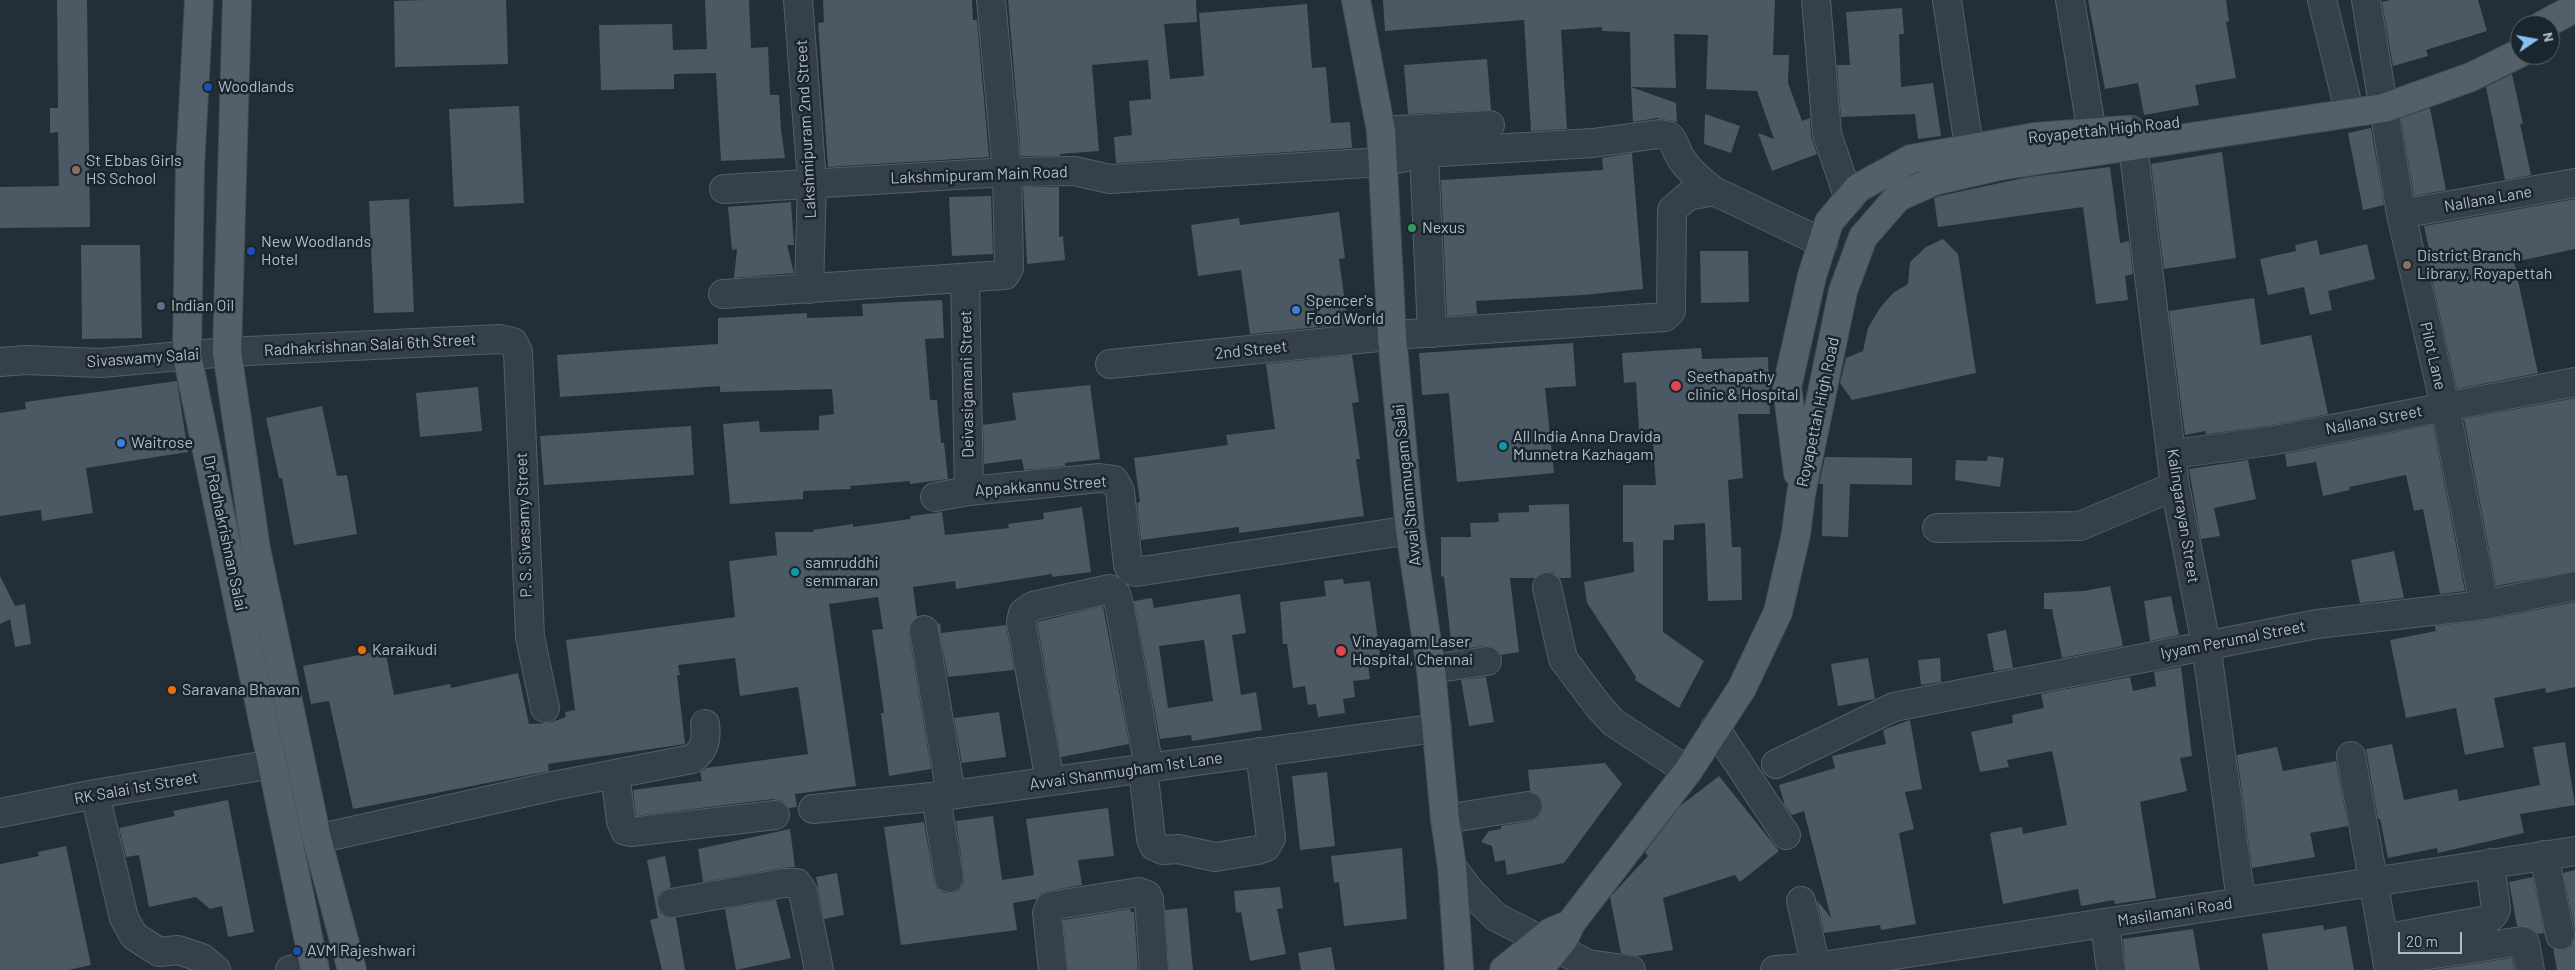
<!DOCTYPE html>
<style>
body{margin:0}
#map{position:relative;width:2575px;height:970px;overflow:hidden;background:#222f38;font-family:Barlow,sans-serif}
canvas{display:block}
.north{position:absolute;left:2510px;top:15px;width:50px;height:50px;box-sizing:border-box;background:#1b252d;border:1px solid #57616a;border-radius:50%;rotate:78deg;font-size:14px;font-weight:700;line-height:20px;text-align:center;color:#b1bbc5}
.north::after{content:'';display:block;margin:auto;width:18px;height:22px;background:#88c0f2;clip-path:polygon(50% 0,100% 100%,50% 72%,0 100%)}
.scale{position:absolute;left:2398px;top:932px;width:64px;height:22px;box-sizing:border-box;border:2px solid #b1bbc5;border-top:0;padding-left:6px;font-size:15px;line-height:18px;white-space:nowrap;color:#b1bbc5;-webkit-text-stroke:4px #1b252d;paint-order:stroke}
</style>
<div id="map">
<canvas width="2575" height="970"></canvas>
<div class="north">N</div>
<div class="scale">20 m</div>
</div>
<script>
const ctx = document.querySelector('canvas').getContext('2d');
ctx.lineJoin = 'round';
function fillPath(path, color) {
  ctx.fillStyle = color;
  ctx.fill(path, 'evenodd');
}
function strokePath(path, color, width, dash) {
  ctx.strokeStyle = color;
  ctx.lineWidth = width;
  ctx.lineCap = dash ? 'butt' : 'round';
  ctx.setLineDash(dash || []);
  ctx.stroke(path);
}
function drawText(font, color, halo, rows, align = 'center') {
  ctx.font = font + ' Barlow,sans-serif';
  ctx.lineWidth = 5;
  ctx.setLineDash([]);
  ctx.textBaseline = 'middle';
  ctx.strokeStyle = halo;
  ctx.fillStyle = color;
  for (const [text, x, y, turn = 0] of rows) {
    ctx.save();
    ctx.translate(x, y);
    ctx.rotate((+turn || 0) * Math.PI / 180);
    ctx.textAlign = isNaN(turn) ? turn : align;
    if (halo) ctx.strokeText(text, 0, 0);
    ctx.fillText(text, 0, 0);
    ctx.restore();
  }
}
const building = new Path2D(`
 M57,0H87L90,227L0,228V187L59,186L58,132L50,133V108H58Z
 M424,0H506L508,64L395,67L394,1Z
 M705,0H749L751,48L768,47L770,95H779L781,129L785,158L721,161L716,73L674,74V89L601,90L599,25L672,24L673,50L707,49Z
 M823,0H972L973,20H977L989,157L828,167L818,23L824,22Z
 M1008,0H1196L1197,22L1164,24L1170,79L1204,76L1199,13L1307,4L1312,68L1326,67L1331,123L1350,122L1352,148L1116,163L1114,137L1132,135L1129,101L1151,99L1148,60L1092,65L1099,151L1060,154V156H1021Z
 M1383,0H1775L1773,55H1789L1788,83L1802,121L1810,118L1811,136L1817,154L1772,171L1758,133L1774,139L1757,91L1706,89L1708,35L1674,34L1676,88L1631,87L1630,32L1602,31V27L1561,30L1567,129L1531,131L1524,20L1385,31Z
 M2088,0H2226L2229,21L2226,22L2236,78L2195,85L2199,105L2144,115L2138,83L2105,89Z
 M2390,0H2478L2487,31L2426,50L2428,56L2393,66L2382,2Z
 M1902,8L1904,34H1899L1901,87L1933,83L1941,136L1918,139L1915,114L1841,117L1837,65H1850L1846,12Z
 M1487,59L1491,110L1408,114L1404,65Z
 M2512,74L2523,124H2520L2531,175L2505,180L2486,87Z
 M1631,87L1676,103L1677,122L1657,118L1633,122Z
 M519,106L524,203L454,207L449,109Z
 M2430,108L2446,190L2414,196L2401,118Z
 M1705,114L1740,126L1731,153L1704,144Z
 M2371,128L2384,205L2363,210L2348,133Z
 M2222,152L2236,258L2164,269L2151,164Z
 M1632,153L1643,289L1584,295L1476,301L1477,314L1447,316L1441,180L1603,170L1602,158Z
 M2110,167L2120,243L2129,241L2133,274L2125,276L2128,300L2096,304L2083,207L1938,227L1934,198L1939,196L2028,177Z
 M1023,187H1059V237L1063,236L1065,260L1027,264Z
 M991,196L993,254L952,256L949,197Z
 M409,199L414,312L374,313L369,201Z
 M2575,199V249L2514,262L2538,373L2457,389L2427,258H2431L2424,226Z
 M791,202L794,245H787L794,273L734,278L737,249L732,250L728,207Z
 M1339,212L1345,258L1339,259L1348,324L1250,334L1241,270L1198,276L1191,225L1239,218L1240,225Z
 M1943,239L1958,254L1976,373L1852,400L1840,383L1846,358L1863,351L1868,328L1880,308L1893,293L1908,284L1910,262L1926,247Z
 M2317,240L2320,255L2367,244L2375,279L2328,291L2332,310L2310,315L2304,287L2268,295L2260,259L2296,251L2295,245Z
 M81,245H140L142,338L82,339Z
 M1700,251H1748L1749,302L1701,303Z
 M2254,298L2261,345L2311,335L2328,414L2267,426L2206,434L2205,431L2185,435L2169,311Z
 M942,300L944,338L925,339L930,400H937L941,443H944L948,479L910,484V481L850,486L851,489L803,491V499L730,504L723,424L759,421L760,432L819,430V416L834,414L832,389L720,392V386L560,397L557,355L718,344V318L807,313V318L863,316L862,304Z
 M1573,343L1576,386L1545,388L1554,473L1457,482L1449,393L1422,395L1419,353Z
 M1701,348L1702,359L1768,357L1770,414H1738L1743,478L1728,480L1732,547H1741L1742,600L1708,601L1705,523L1674,525V540H1663V632L1704,661L1679,708L1635,680L1636,677L1587,603L1584,582L1634,572L1633,542H1623V485H1656L1652,429L1639,430L1636,382L1624,383L1622,353Z
 M1352,355L1359,402L1352,403L1360,459H1356L1364,516L1239,533V527L1141,540L1137,503L1140,502L1134,458L1228,445L1226,435L1275,429L1266,364Z
 M177,381L188,452L86,468L93,513L42,521L41,510L0,516V413L26,409L25,402Z
 M1090,385L1100,459L1065,463V466L1024,470L1022,459L984,464L983,425L1016,420L1012,393Z
 M478,387L482,431L420,437L416,393Z
 M2575,398V571L2496,586L2464,419Z
 M322,406L337,476L347,475L357,534L294,545L282,478H279L266,418Z
 M2433,425L2465,591L2440,594L2423,509L2414,511L2406,475L2349,487L2350,490L2323,496L2316,462L2287,467L2285,454Z
 M691,426L694,475L544,485L540,436Z
 M1988,456L2004,458L2000,487L1955,480L1956,460L1987,461Z
 M1825,457L1912,458V485L1850,484L1848,537L1822,536L1823,484H1819Z
 M2248,460L2256,499L2214,508L2220,536L2201,539L2189,469Z
 M1569,504L1571,578H1559L1552,572H1544L1535,578H1510L1519,652L1501,655L1493,647L1485,646L1452,650L1444,577L1441,576V537H1471L1470,523L1499,522L1498,513L1529,512V505Z
 M1082,507L1091,572L1052,577V574L956,589L955,581L913,587L917,617L910,624L909,633L931,769L889,776L881,713H884L872,630L883,629L878,597L829,604L856,786L795,794L797,807L789,808L782,801L773,799L636,816L633,790L702,781L700,772L706,768L808,754L798,687L740,696L735,658L678,665L680,675H677L685,744L548,764L549,771L353,809L329,701L311,704L303,666L385,650L394,695L450,684L451,688L518,673L529,724L549,723L566,717L565,712L575,710L566,640L735,617L729,561L777,555L775,532H814L813,530L853,524V527L910,519L911,516L942,512L945,535L1009,528L1008,524L1044,519L1043,513Z
 M2394,551L2404,598L2360,603L2351,560Z
 M0,576L15,606L25,604L31,644L15,647L10,619L0,624Z
 M1343,579L1344,584L1370,581L1381,662L1368,664L1370,679L1353,681L1355,697L1343,699L1345,713L1318,717L1316,704L1308,705L1305,686L1293,688L1287,644H1283L1280,602L1326,596L1324,581Z
 M2110,586L2123,646L2062,658L2052,609H2044V593L2084,591Z
 M1240,594L1246,633L1232,635L1241,695L1256,692L1262,730L1192,741L1191,735L1160,739L1134,601L1152,598L1154,608ZM1204,640L1213,701L1168,708L1159,646Z
 M2171,596L2179,635L2150,641L2144,601Z
 M2575,602V687L2546,693L2545,688L2494,698L2504,747L2465,755L2456,708L2406,718L2390,640L2436,631L2435,626L2487,620Z
 M1103,606L1129,744L1061,757L1037,622Z
 M940,623L941,633L1006,625L1014,670L948,677L938,624Z
 M2006,630L2013,668L1994,671L1987,634Z
 M1868,658L1875,699L1838,706L1831,664Z
 M1940,658L1941,682L1921,685L1918,660Z
 M2181,667L2192,756L2180,758L2187,791L2140,802L2156,898L2115,904L2114,900L2081,906L2078,889L2003,904L1990,833L2022,827L2023,834L2067,825L2057,774L2052,751L2007,760L2009,767L1980,772L1971,732L2013,723L2012,715L2044,708L2041,694L2130,677L2133,691L2156,686L2154,672Z
 M1486,677L1494,722L1469,726L1461,680Z
 M999,712L1006,757L962,763L954,718Z
 M1910,720L1922,789L1905,792L1914,829L1899,833L1916,924L1881,930L1880,925L1824,933L1817,900L1831,918L1804,811L1792,815L1785,806L1779,785L1835,768L1832,756L1886,744L1883,730Z
 M2565,742L2575,805L2520,814L2524,833L2438,853L2437,848L2388,858L2380,819H2378L2366,749L2392,744L2404,800L2457,789L2459,801L2540,785L2533,747Z
 M2277,747L2283,771L2336,761L2348,826L2310,833L2315,857L2252,868L2237,755Z
 M1605,763L1622,784L1564,863L1507,875L1505,860L1495,862L1492,846L1481,842L1489,831L1501,829V826L1531,821L1537,818L1542,812L1543,804L1540,797L1530,791L1528,770Z
 M1327,772L1335,846L1300,850L1292,776Z
 M1719,776L1779,851L1740,882L1735,875L1663,898L1673,950L1637,956L1621,953L1610,897L1648,856L1645,852L1680,806Z
 M228,800L254,932L228,937L222,906L210,909L196,897L149,907L139,855L126,857L119,828L175,816L173,811Z
 M1108,808L1114,856L1078,860L1082,885L1048,891L1041,893L1036,899L1013,903L1017,930L901,945L884,827L924,822L934,881L937,888L944,893H951L959,890L964,883V876L956,821L993,816L1002,880L1034,875L1026,819Z
 M790,829L795,867L781,868L703,882L698,849Z
 M66,846L91,965L68,970H0V864L39,856L38,852Z
 M1402,848L1407,919L1344,926L1339,882L1334,883L1331,856Z
 M665,856L671,887L662,891L657,898V906L660,913L666,917L676,918L685,970H662L650,920L658,918L647,860Z
 M2575,870V930L2563,873Z
 M837,873L844,915L824,919L816,877Z
 M2533,877L2544,933L2538,934L2530,928L2517,926L2509,882Z
 M1280,887L1283,908L1277,909L1286,954L1250,961L1241,912L1236,913L1234,891Z
 M776,900L791,958L736,970L725,909Z
 M1187,908L1193,970H1169L1165,910Z
 M1130,909L1131,912H1134L1138,970H1068L1063,920Z
 M2323,925L2324,930L2346,926L2354,970H2268L2262,934Z
 M2193,929L2200,970H2126L2123,939Z
 M2575,938V970H2557L2553,948L2564,950L2571,946Z
 M1331,947L1335,970H1301L1298,953Z
 M2512,958L2514,970H2433Z`);
const minor = new Path2D(`
 M798,0L812,182L809,289
 M1816,0L1827,134L1849,199
 M1947,0L1969,147
 M2070,0L2092,133
 M2322,0L2346,98
 M2366,0L2381,92
 M2384,108L2401,214L2445,406L2484,605
 M2131,130L2175,486L2206,644L2241,901
 M1381,131L1490,125
 M724,189L1007,172L1074,171L1110,179L1383,162L1424,153
 M2401,214L2575,183
 M965,278L969,491
 M723,294L1005,275L1009,268L1007,172L991,0
 M1432,333L1424,153L1593,143L1659,134L1669,136C1676,143 1676,152 1682,160C1691,173 1702,182 1714,191
 M0,362L26,360L101,363L227,352L500,339L513,342L518,352L530,637L545,708
 M1110,364L1409,334L1665,317L1671,311L1672,210L1688,196L1714,191L1823,243
 M2173,454L2270,441L2575,382
 M935,497L969,491L1100,478L1114,480L1120,491L1128,565L1131,570L1136,572L1410,530
 M1937,528L2080,526L2175,486
 M1547,587L1563,659L1599,707L1614,723L1688,771
 M924,630L951,795
 M1431,669L1487,661
 M1715,728L1786,835
 M2351,756L2389,970
 M1776,764L1894,707L2317,624L2484,605L2575,586
 M1143,769L1151,839L1154,846L1163,850L1178,849L1215,857L1258,850L1266,847L1271,838L1260,752
 M615,774L621,821L625,831L631,832L775,815
 M1050,781L1021,622L1023,613L1033,606L1110,589L1116,594L1120,608L1149,768
 M95,794L124,918L134,936L159,952L178,950L202,958L216,970
 M936,796L949,878
 M813,809L951,795L1437,728
 M0,813L95,794L273,764
 M1445,819L1528,806
 M317,839L553,786L692,759C705,750 707,739 705,724
 M2544,855L2560,935
 M1452,867L1470,891L1496,917L1588,964L1631,970
 M1801,901L1816,967
 M672,903L784,883H797L803,892L819,970
 M2105,923L2111,970
 M2383,939L2487,920L2493,915L2496,909L2490,863
 M2387,961L2522,941L2525,943L2530,970
 M290,970L314,965
 M1053,970L1047,913L1050,906L1139,892L1147,895L1149,899L1154,970
 M1775,970L1816,967L2575,851`);
const major = new Path2D(`
 M199,0L190,167L187,355L315,970
 M237,0L227,352L256,549L317,839L352,970
 M1356,0L1381,131L1392,337L1410,530L1431,669L1445,819L1452,867L1459,970
 M2543,25L2575,8
 M1798,473L1787,387L1812,276L1829,222L1858,188L1911,159L2035,137L2126,130
 M1504,970L1551,932L1563,927
 M1538,970L1563,940L1571,923L1688,771L1742,688L1778,612L1796,534L1801,494L1843,291L1863,237L1898,197L1934,181L1999,166L2384,108L2471,77L2520,53`);
const markers = [
 [208,87,5,"#1a4fb4"],
 [76,170,5,"#8d6e63"],
 [1412,228,5,"#2e9e5b"],
 [251,251,5,"#1a4fb4"],
 [2407,265,5,"#8d6e63"],
 [161,306,5,"#5c6f8a"],
 [1296,310,5,"#3f7fe0"],
 [1676,386,6,"#e0444e"],
 [121,443,5,"#3f7fe0"],
 [1503,446,5,"#0f9aa8"],
 [795,572,5,"#0f9aa8"],
 [362,650,5,"#e8710a"],
 [1341,651,6,"#e0444e"],
 [172,690,5,"#e8710a"],
 [297,951,5,"#1a4fb4"]
];
const poiNames = [
 ["Woodlands",218,87],
 ["St Ebbas Girls",86,161],
 ["HS School",86,179],
 ["Nexus",1422,228],
 ["New Woodlands",261,242],
 ["Hotel",261,260],
 ["District Branch",2417,256],
 ["Library, Royapettah",2417,274],
 ["Spencer's",1306,301],
 ["Food World",1306,319],
 ["Indian Oil",171,306],
 ["Seethapathy",1687,377],
 ["clinic & Hospital",1687,395],
 ["All India Anna Dravida",1513,437],
 ["Munnetra Kazhagam",1513,455],
 ["Waitrose",131,443],
 ["samruddhi",805,563],
 ["semmaran",805,581],
 ["Vinayagam Laser",1352,642],
 ["Hospital, Chennai",1352,660],
 ["Karaikudi",372,650],
 ["Saravana Bhavan",182,690],
 ["AVM Rajeshwari",307,951]
];
const streetNames = [
 ["Lakshmipuram 2nd Street",806,129,-93],
 ["Royapettah High Road",2104,130,-6],
 ["Lakshmipuram Main Road",979,175,-2],
 ["Nallana Lane",2488,199,-10],
 ["Radhakrishnan Salai 6th Street",370,345,-3],
 ["2nd Street",1251,350,-6],
 ["Pilot Lane",2433,356,77],
 ["Sivaswamy Salai",143,358,-4],
 ["Deivasigamani Street",967,384,-91],
 ["Royapettah High Road",1818,412,-78],
 ["Nallana Street",2374,420,-11],
 ["Avvai Shanmugam Salai",1407,485,-96],
 ["Appakkannu Street",1041,486,-4],
 ["Kalingarayan Street",2183,516,81],
 ["P. S. Sivasamy Street",524,525,-92],
 ["Dr Radhakrishnan Salai",225,533,78],
 ["Iyyam Perumal Street",2233,640,-11],
 ["Avvai Shanmugham 1st Lane",1126,771,-8],
 ["RK Salai 1st Street",136,788,-10],
 ["Masilamani Road",2175,912,-9]
];
fillPath(building, '#4b5964');
strokePath(minor, '#545e66', 30);
strokePath(major, '#424c55', 30);
strokePath(minor, '#364049', 28);
strokePath(major, '#546069', 28);
for (const [x, y, r, color] of markers) {
  const dot = new Path2D();
  dot.arc(x, y, r, 0, 2 * Math.PI);
  ctx.fillStyle = color;
  ctx.fill(dot);
  strokePath(dot, '#1b252d', 2);
}
drawText('16px', '#b1bbc5', '#1b252d', poiNames, 'left');
drawText('16px', '#b1bbc5', '#1b252d', streetNames);
</script>
